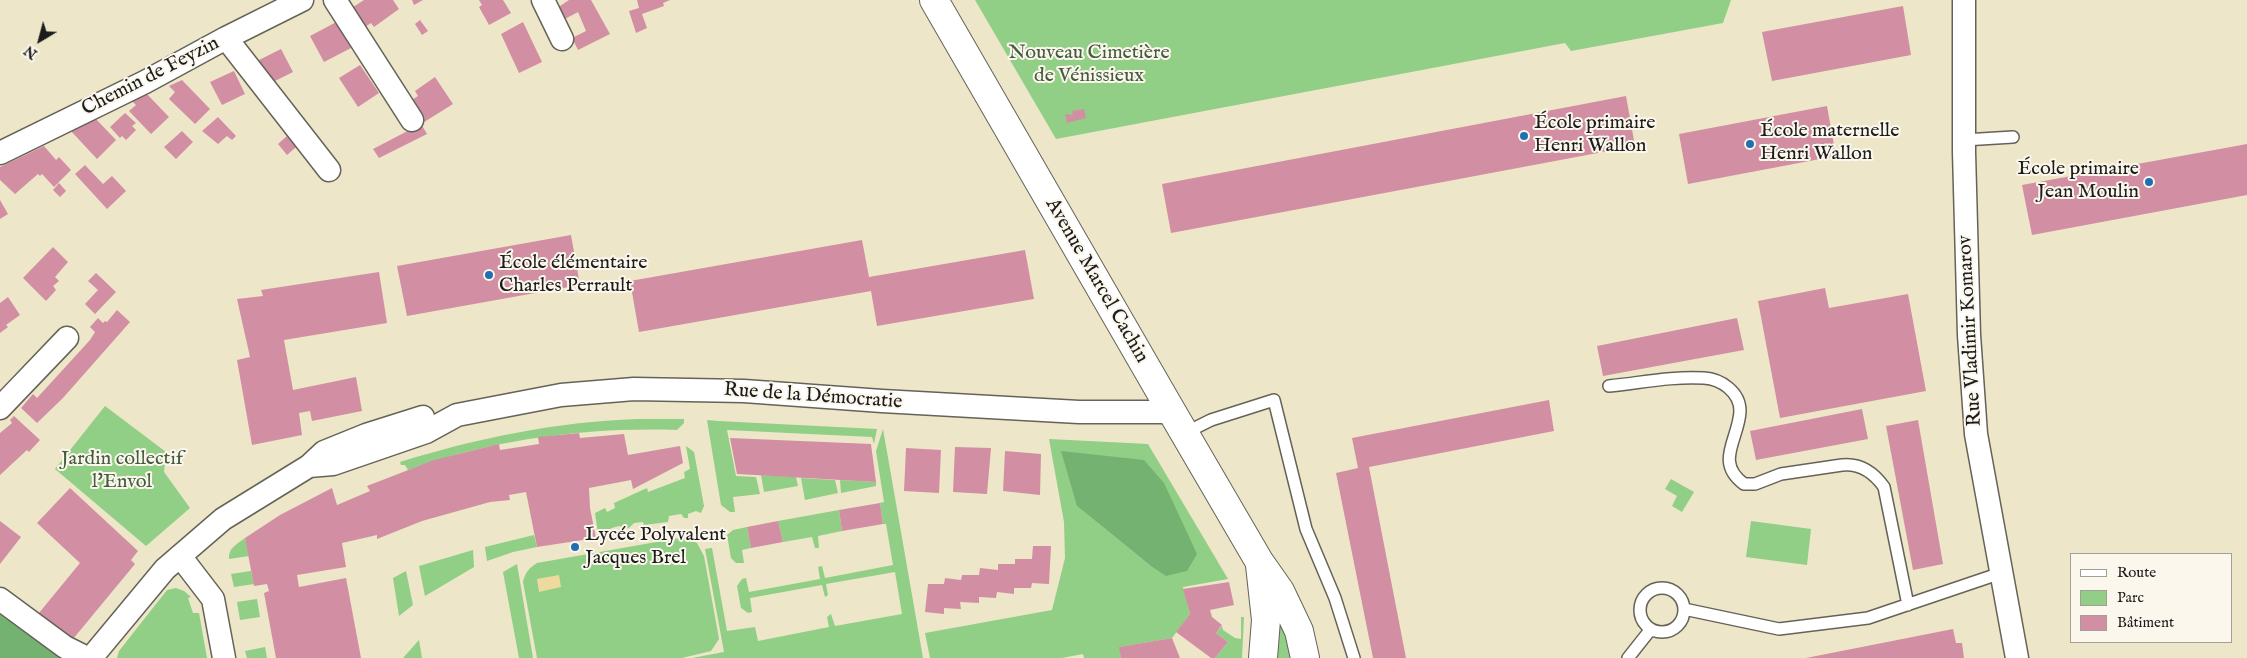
<!DOCTYPE html>
<meta charset="utf-8">
<style>
body{margin:0}
#map{position:relative;width:2247px;height:658px;overflow:hidden;background:#ede6c8;font-family:"IM FELL English",serif}
canvas{display:block}
.legend{position:absolute;left:2070px;top:553px;width:162px;height:90px;box-sizing:border-box;background:#fbf7ec;border:1px solid #a29f99;margin:0;padding:6px 9px;list-style:none;font-size:15px;color:#1c1c1c}
.legend li{display:flex;align-items:center;gap:10px;height:25px}
.legend b{width:25px;border:1px solid #a29f99}
.north{position:absolute;left:15px;top:15px;width:50px;height:50px;-webkit-text-stroke:4px #fbf7ec;paint-order:stroke;rotate:217deg;font-size:14px;font-weight:700;line-height:20px;text-align:center;color:#1c1c1c}
.north::after{content:'';display:block;margin:auto;width:18px;height:22px;background:#1c1c1c;clip-path:polygon(50% 0,100% 100%,50% 72%,0 100%)}
</style>
<div id="map">
<canvas width="2247" height="658"></canvas>
<ul class="legend">
<li><b style="height:6px;background:#fff"></b>Route</li>
<li><b style="height:14px;background:#90cf85"></b>Parc</li>
<li><b style="height:14px;background:#d28fa3"></b>Bâtiment</li>
</ul>
<div class="north">N</div>
</div>
<script>
const ctx = document.querySelector('canvas').getContext('2d');
ctx.lineJoin = 'round';
function fillPath(path, color) {
  ctx.fillStyle = color;
  ctx.fill(path, 'evenodd');
}
function strokePath(path, color, width, dash) {
  ctx.strokeStyle = color;
  ctx.lineWidth = width;
  ctx.lineCap = dash ? 'butt' : 'round';
  ctx.setLineDash(dash || []);
  ctx.stroke(path);
}
function drawText(font, color, halo, rows, align = 'center') {
  ctx.font = font + ' "IM FELL English",serif';
  ctx.lineWidth = 4;
  ctx.setLineDash([]);
  ctx.textBaseline = 'middle';
  ctx.strokeStyle = halo;
  ctx.fillStyle = color;
  for (const [text, x, y, turn = 0] of rows) {
    ctx.save();
    ctx.translate(x, y);
    ctx.rotate((+turn || 0) * Math.PI / 180);
    ctx.textAlign = isNaN(turn) ? turn : align;
    if (halo) ctx.strokeText(text, 0, 0);
    ctx.fillText(text, 0, 0);
    ctx.restore();
  }
}
const green = new Path2D(`
 M975,0H1731L1723,23L1571,51L1565,43L1056,139Z
 M105,406L166,452L164,472L190,508L146,546L55,469Z
 M637,419H684V423L677,430C586,427 494,439 408,470L405,465H401L400,462C477,438 556,422 637,419Z
 M707,420L718,421L877,429L874,444L872,437L727,430L736,476L756,477L760,494L733,497L735,512H730L721,505Z
 M883,429L923,658H692L724,652L705,549L712,548L727,631L755,627L758,641L829,627L827,617L831,614L835,626L902,614L895,572L826,584L828,595L825,597L822,585L750,598L752,612L748,613L741,608L737,586L742,579L746,578L749,592L820,579L818,567L822,566L825,578L893,565L886,524H883L880,503L884,502L876,451Z
 M1049,439L1148,444L1228,579L1183,587L1190,614L1172,638L1120,647L1121,658H1084L1083,654L1062,658H930L925,633L1052,610L1065,558L1064,522ZM1077,506L1167,576L1152,567Z
 M686,446L694,452L704,506L701,513L696,511L688,514V518H684L681,514L669,516L668,522L644,525L643,522L634,523L629,528L624,529L620,526C612,527 606,531 598,534L595,513L605,508L607,512L615,508L614,503L647,488L648,492L685,478L684,472L690,469Z
 M761,475L796,477L798,486L764,492Z
 M801,478L835,480L838,493L805,500Z
 M1671,479L1694,492L1682,512L1672,506L1677,496L1665,489Z
 M840,480L876,482V486L841,493Z
 M839,510L842,531L818,536L819,548H815L812,537L783,542L778,521Z
 M1751,521L1811,529L1807,565L1746,557Z
 M747,527L751,548L742,550L744,563H736L731,558L727,535L733,530Z
 M534,535L537,547L513,552L487,561L485,547Z
 M685,537L697,543L704,556L719,639L711,651L682,658H537L523,582C525,573 529,568 537,563Z
 M245,538L249,556L229,559C228,548 237,544 245,538Z
 M473,550L474,567L425,596L419,566Z
 M517,564L533,658H519L503,572Z
 M251,571L254,584L234,587L231,574Z
 M406,571L413,605L399,616L393,578Z
 M176,588L184,591L191,597L188,598L193,613H199L207,658H117L119,651L167,590Z
 M257,599L260,617L240,620L237,602Z
 M1277,614L1298,658H1273Z
 M1241,617H1244L1242,658H1215L1228,642L1216,633L1222,626L1223,630L1235,638L1241,639Z
 M419,640L422,658H403Z
 M265,647L267,658H247L245,651Z`);
const forest = new Path2D(`
 M1061,451L1144,460L1164,483L1197,554L1187,571L1166,576L1152,567L1077,506Z
 M0,610L63,658H0Z`);
const sand = new Path2D(`
 M559,575L561,587L539,592L537,579Z`);
const building = new Path2D(`
 M364,0H393L399,9L374,27L371,23L362,29L350,9Z
 M412,0H423L414,5Z
 M479,0H503L511,13L489,25L479,7L482,5Z
 M569,0H591L610,34L578,50L572,38L586,31L578,12L563,20L557,8Z
 M637,0H670L663,3L664,6L642,14L647,28L636,33L629,11L639,8Z
 M1903,6L1911,55L1772,81L1762,32Z
 M342,19L353,35L346,39L351,48L324,62L310,36Z
 M420,20L428,31L422,35L415,24Z
 M523,22L542,62L519,73L501,34Z
 M281,49L293,72L269,84L257,61Z
 M360,65L379,93L358,107L339,78Z
 M234,71L245,94L222,105L210,82Z
 M435,77L453,104L421,124L427,134L379,158L373,149L421,124L407,103L418,96L415,91Z
 M182,80L210,109L195,124L169,99L175,92L169,86Z
 M145,92L169,117L151,134L129,111L136,105L130,99Z
 M1626,96L1635,146L1171,233L1162,184Z
 M1827,106L1836,156L1688,184L1679,134Z
 M1084,109L1086,118L1067,123L1065,114L1073,115L1072,111Z
 M125,113L136,123L132,126L136,130L126,140L122,136L120,138L110,127Z
 M94,117L116,140L97,159L70,130Z
 M218,117L236,136L232,140L227,136L218,144L202,131Z
 M290,128L302,142L287,155L278,144L287,136L284,133Z
 M182,131L193,142L176,159L164,147Z
 M2247,144V195L2032,235L2022,185Z
 M44,146L56,160L59,157L71,170L54,187L42,174L40,176L38,174L15,194L0,180V167Z
 M85,165L103,184L112,176L126,191L107,209L75,174Z
 M59,183L66,191L60,197L53,190Z
 M0,200L8,214L0,219Z
 M571,235L580,285L407,316L397,266Z
 M862,240L869,277L1025,250L1034,299L877,326L871,291L639,332L630,281Z
 M53,247L68,262L55,277L59,281L53,286L56,290L46,301L23,278Z
 M379,272L387,323L284,340L293,390L356,377L362,411L312,421L310,411L299,413L302,435L252,445L237,360L250,357L237,299L263,296L261,290Z
 M96,273L116,292L95,314L85,304L98,290L88,281Z
 M1825,288L1829,308L1908,294L1926,391L1780,418L1758,301Z
 M8,297L20,315L6,325L8,327L0,333V303Z
 M117,310L130,322L63,398L37,423L21,408L33,394L37,398L90,340L95,332L90,327L98,318L103,323L105,321L107,322Z
 M1737,318L1744,350L1603,376L1597,346Z
 M1549,400L1554,431L1369,467L1406,658H1373L1336,473L1358,468L1352,438Z
 M1862,409L1868,439L1756,460L1750,431Z
 M14,416L40,440L29,452L27,450L0,475V433L12,423L10,420Z
 M1918,420L1943,564L1913,570L1886,426Z
 M579,433L580,438L624,434L628,455L680,446L683,463L633,489L631,480L589,488L590,508L596,538L537,547L526,492L509,495L510,500L490,502L422,521L377,539V535L342,543L346,567L297,575L299,587L346,578L361,658H276L264,593L269,591L267,584L254,586L245,538L280,515L332,488L337,505L370,491L367,486L434,460L499,444L500,450L539,444L538,437Z
 M730,438L871,444L876,482L737,474Z
 M955,447L991,448L987,494L953,492Z
 M906,448L941,450L939,493L904,491Z
 M1005,451L1041,454L1040,495L1003,491Z
 M70,488L138,551L131,560L135,564L73,639L39,613L80,563L37,523Z
 M880,503L883,524L842,531L839,510Z
 M0,521L21,537L0,564Z
 M778,521L783,542L751,548L747,527Z
 M1033,546H1051L1049,584L1032,583L1031,588H1014V594L997,592L996,598L979,597V603L960,602L961,609L944,608V614L925,612L928,584H944L945,578L961,580L962,575H979L980,568L998,570V564H1015V559H1032Z
 M1229,582L1234,605L1210,610L1212,617L1222,625L1216,633L1228,642L1215,658H1211L1176,632L1190,614L1183,589Z
 M1953,629L1956,643H1962L1964,658H1806Z
 M1172,638L1180,658H1121L1119,647Z`);
const lane = new Path2D(`
 M1964,140L2013,137
 M1609,386C1640,383 1672,376 1704,378C1721,379 1740,392 1740,411C1739,439 1714,462 1744,484H1755L1781,474L1842,465C1860,463 1874,473 1884,487L1908,605
 M1185,433L1211,420L1274,400L1306,529L1335,598L1354,658
 M1640 610a22 22 0 1 1 44 0a22 22 0 1 1-44 0Z
 M1684,609L1779,629L1868,618L2001,573
 M1628,658L1651,629`);
const street = new Path2D(`
 M335,0L412,120
 M543,0L562,39
 M1964,0V152L1969,335L1976,434L2017,658
 M226,38L329,170
 M0,153L145,82L226,38L302,0
 M0,408L67,338
 M309,466L333,464L426,432L457,415L561,395L634,389L744,391L882,401L1079,412H1172
 M180,556L213,599L224,658
 M0,599L65,647L87,658
 M91,658L165,569L223,519L309,466L324,452L366,435L423,417`);
const secondary = new Path2D(`
 M934,0L1172,412L1259,561L1280,591L1299,631L1305,658
 M1260,565L1266,620L1263,658`);
const markers = [
 [1524,136,5,"#1f6fb2"],
 [1750,144,5,"#1f6fb2"],
 [2149,182,5,"#1f6fb2"],
 [489,275,5,"#1f6fb2"],
 [575,547,5,"#1f6fb2"]
];
const parkNames = [
 ["Nouveau Cimetière",1089,54],
 ["de Vénissieux",1089,77],
 ["Jardin collectif",122,460],
 ["l'Envol",122,483]
];
const streetNames = [
 ["Chemin de Feyzin",151,77,-27],
 ["Avenue Marcel Cachin",1096,281,60],
 ["Rue Vladimir Komarov",1971,331,-93],
 ["Rue de la Démocratie",813,397,4]
];
const poiNames = [
 ["École primaire",1534,124],
 ["Henri Wallon",1534,147],
 ["École maternelle",1760,132],
 ["Henri Wallon",1760,155],
 ["École primaire",2139,170,"right"],
 ["Jean Moulin",2139,193,"right"],
 ["École élémentaire",499,264],
 ["Charles Perrault",499,287],
 ["Lycée Polyvalent",585,536],
 ["Jacques Brel",585,559]
];
fillPath(green, '#90cf85');
fillPath(forest, '#74b272');
fillPath(sand, '#eeda9e');
fillPath(building, '#d28fa3');
strokePath(lane, '#656358', 14);
strokePath(street, '#656358', 25);
strokePath(secondary, '#656358', 30);
strokePath(lane, '#fff', 11);
strokePath(street, '#fff', 22);
strokePath(secondary, '#fff', 28);
for (const [x, y, r, color] of markers) {
  const dot = new Path2D();
  dot.arc(x, y, r, 0, 2 * Math.PI);
  ctx.fillStyle = color;
  ctx.fill(dot);
  strokePath(dot, '#fbf7ec', 2);
}
drawText('20px', '#455b41', '#fbf7ec', parkNames);
drawText('20px', '#1c1c1c', '#fbf7ec', streetNames);
drawText('20px', '#1c1c1c', '#fbf7ec', poiNames, 'left');
</script>
